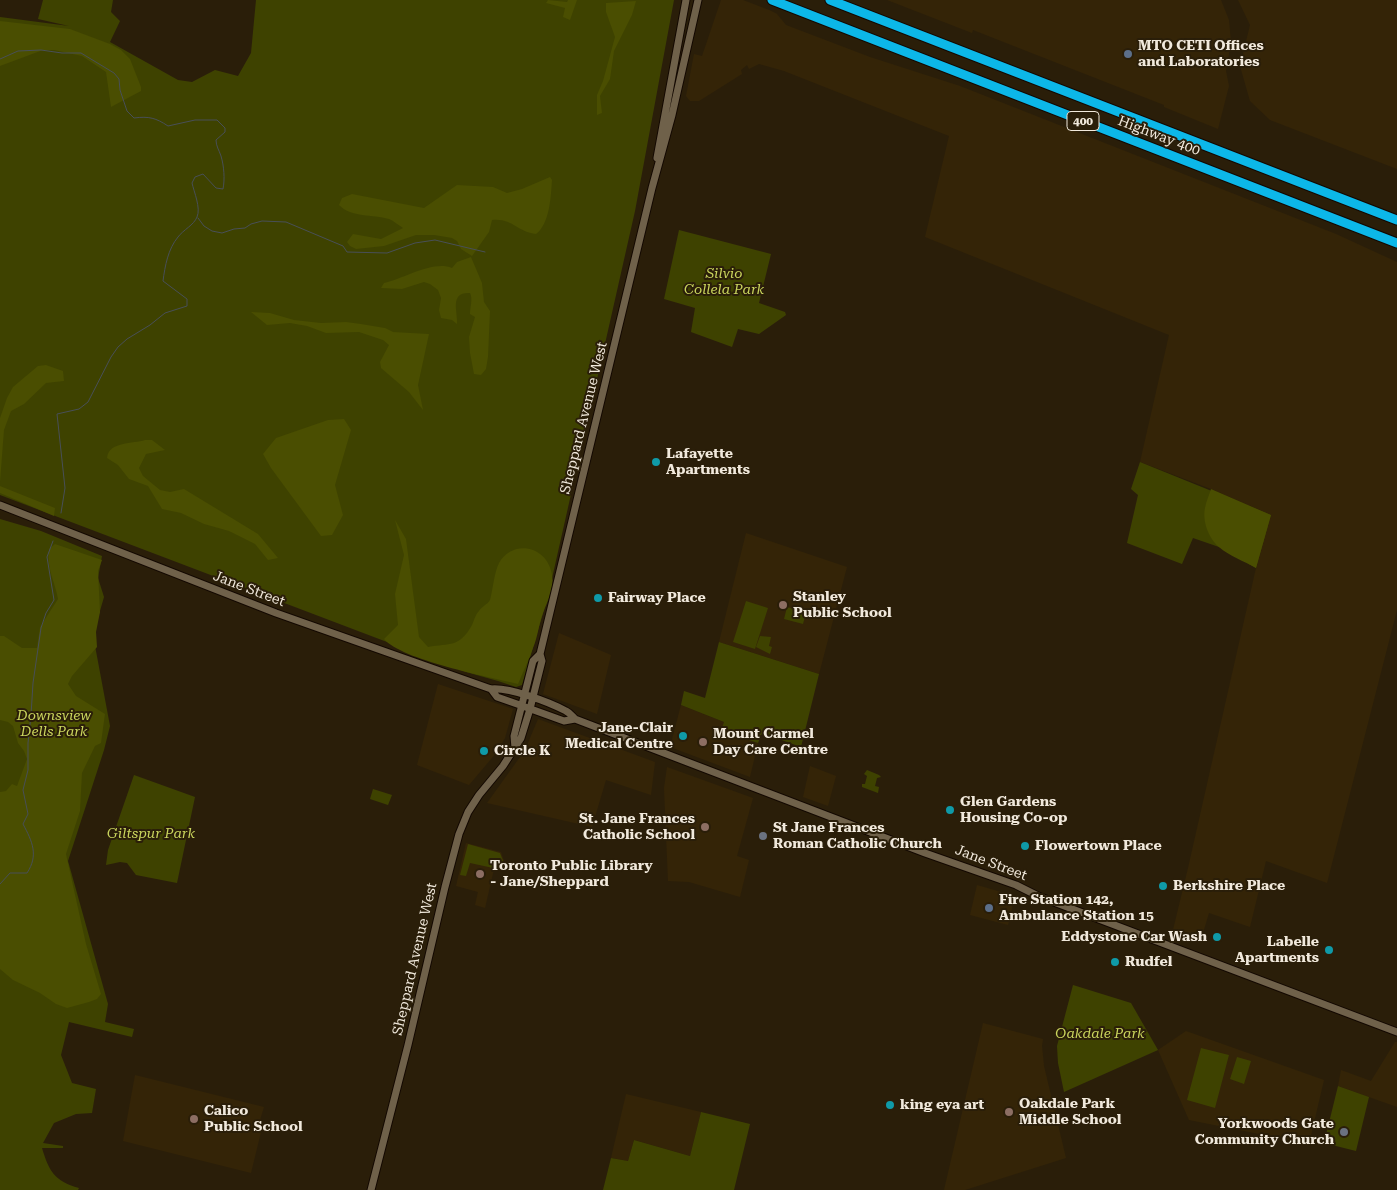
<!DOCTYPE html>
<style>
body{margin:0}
canvas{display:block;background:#2a1e09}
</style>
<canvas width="1397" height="1190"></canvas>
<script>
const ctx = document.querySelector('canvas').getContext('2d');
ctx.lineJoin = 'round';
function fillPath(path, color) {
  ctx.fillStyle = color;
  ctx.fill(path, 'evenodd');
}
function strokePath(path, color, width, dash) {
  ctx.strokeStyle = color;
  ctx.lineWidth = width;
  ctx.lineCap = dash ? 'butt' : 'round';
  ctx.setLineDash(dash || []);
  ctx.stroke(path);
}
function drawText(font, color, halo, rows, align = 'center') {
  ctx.font = font + ' "Roboto Serif",serif';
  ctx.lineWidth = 4;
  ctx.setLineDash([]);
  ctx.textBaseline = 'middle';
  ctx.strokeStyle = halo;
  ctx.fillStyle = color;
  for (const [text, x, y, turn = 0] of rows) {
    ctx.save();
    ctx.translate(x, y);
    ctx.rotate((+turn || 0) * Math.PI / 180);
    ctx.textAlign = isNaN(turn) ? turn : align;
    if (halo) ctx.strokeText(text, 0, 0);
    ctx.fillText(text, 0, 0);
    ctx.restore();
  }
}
const built = new Path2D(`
 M721,0H743L769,10L777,14L786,25L870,57L960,86L1336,234L1397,262V610L1327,883L1266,861L1250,927L1209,913L1200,943L1172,934L1188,868L1256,568L1271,515L1211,489L1140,462L1169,335L925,237L949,136L784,71L759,64L749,69L747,65L741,70L742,74L699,101H690L686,96L694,54L702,56Z
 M887,0H1221L1229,20L1231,42L1226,71L1229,86L1218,129L1164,107V105L973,30L972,33Z
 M1238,0H1397V169L1270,120L1250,101L1240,66L1250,25Z
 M746,533L847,567L819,674L719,642Z
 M559,633L611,655L597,714L543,694Z
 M438,684L513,709L505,738L497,752L469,785L417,765Z
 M681,705L724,722L722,731L758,743L750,777L670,747Z
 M538,719L655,762L651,795L606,780L592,827L487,803L525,750Z
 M810,766L836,776L828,806L803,797Z
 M667,767L753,798L737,856L749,860L740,897L689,882L668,881L664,788Z
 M466,843L501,852L505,864L494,869L485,908L475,905L478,892L456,886Z
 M977,885L1015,896L1008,925L970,915Z
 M983,1023L1043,1039L1042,1046L1044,1066L1066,1158L965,1190H944Z
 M1186,1031L1324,1080L1309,1144L1189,1120L1158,1050Z
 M1395,1042H1397V1107L1338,1086L1341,1070L1371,1081Z
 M135,1075L264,1107L257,1130L261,1132L251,1173L123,1141Z
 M626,1094L701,1112L690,1156L634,1140L628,1161L611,1158Z`);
const green = new Path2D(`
 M43,0H113L111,12L120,21L110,42L178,80L192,82L215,70L238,76L251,53L256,0H674L635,211L548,596L522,685L516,687L498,681L466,672L0,495V17L69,26L38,19Z
 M679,230L771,254L759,303L785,312L786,315L759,334L738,329L732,347L691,332L695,308L664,299Z
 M1140,462L1271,515L1256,568L1219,547L1193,538L1182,564L1127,543L1138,495L1131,489Z
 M0,519L41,531L102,556L98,578L104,597L93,635L110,726L104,750L68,861L108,1004L105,1022L134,1029L132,1037L69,1022L61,1055L72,1083L96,1089L92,1113L76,1114L54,1123L43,1143L63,1146V1148H42C49,1171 54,1181 79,1188L78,1190H0Z
 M746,601L768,608L755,649L733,642Z
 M787,607L806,612L803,624L784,619Z
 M760,636L771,637L769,646L772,647L770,654L756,647Z
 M719,642L819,674L801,747L762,733L758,743L721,731L724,722L681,705L684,691L705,698Z
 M867,770L879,775L881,777L877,778L875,786L879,787L878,793L862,787V784H865L867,776L864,774Z
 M134,775L195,797L177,883L136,875L127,863L120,862L106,865L108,850Z
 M373,789L392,795L388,805L370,799Z
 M468,844L500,853L504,863L493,868L470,863L466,876L460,875Z
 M1073,985L1131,1003L1158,1050L1064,1092L1058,1063L1057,1046Z
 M1201,1048L1229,1055L1215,1108L1187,1100Z
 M1237,1057L1251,1061L1244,1084L1230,1079Z
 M1338,1086L1369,1097L1356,1151L1324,1143Z
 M701,1112L750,1124L734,1190H603L611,1158L628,1161L634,1140L690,1156Z`);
const forest = new Path2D(`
 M548,0L567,2L568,0H577L570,20L563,17L565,8L546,3Z
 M636,1L632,15L614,51L610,79L600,96L602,113L597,115V95L603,81L615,37L606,12V3Z
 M0,21L70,29L110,44L121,50L130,59L141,87V91L111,107L106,72L82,56L54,50H43L0,66Z
 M550,177L552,180C551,195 550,224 536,234C517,232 513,218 492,220L489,232L472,256L461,249L457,241L452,238L434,235H416L384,246L356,249L350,246L347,242L353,234L381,239L403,228C398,225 394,221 389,219C372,214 352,218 339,205L342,198L352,194L424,208L457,185L493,187L507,193L522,189Z
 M471,257L482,283L484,302L490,311L488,357L486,369L481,375L474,374L470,353L469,337L475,317L470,314C470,307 473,299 470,293C449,292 458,311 457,324L452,320L441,318L439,310L441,298L438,290L430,284L424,282L402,289L381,288L384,283C403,279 433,260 452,268L457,262Z
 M251,312L270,313L294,320L321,323L346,322L361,324L385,328L393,332L429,334L418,385L423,410L409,392L381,368L380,362L389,345L383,340L359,332L326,333L307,326L290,323L267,325Z
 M46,365L63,371L64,381L46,383L24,404L11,411L4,430L0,482V418L7,398L13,387L38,366Z
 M344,419L351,430L335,485L343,515L332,535L321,536L271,468L263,454L276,438L328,420Z
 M145,440H152L165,450L146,454L139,468L143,476L160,490L170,492L184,489L258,534L278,558L268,560L255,544L229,531L204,524L181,513L162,509L148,486L129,479L118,465L107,458C109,441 133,444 145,440Z
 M0,486L55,508L54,516L0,493Z
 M1211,489L1271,515L1256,568C1244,561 1229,556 1219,547C1209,539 1202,521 1205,508C1206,502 1209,495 1211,489Z
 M395,520L406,539L419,637L428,647C450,643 459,648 472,625C474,621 475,615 479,611C482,606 487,605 490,600C493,589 494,573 499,563C514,538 548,547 552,575C555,590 545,605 541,619C538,629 537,639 533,648C529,660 523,672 518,684C489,677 402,660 384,639L398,625L395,594L404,555Z
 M55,544L102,560L98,571L100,612L96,632L97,647L72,676L68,684L76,696L105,714L101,743L95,746L82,773L80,811L66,854L86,944L101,994L97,999L89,1002L67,1008L56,1004L40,993L13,980L0,969V792L6,791L12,784L17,786L27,759L24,751L18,743L13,726L8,722L0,720V636H4L22,648H37L40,627L58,599C55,582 46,567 49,549Z`);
const stream = new Path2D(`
 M0,59L18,51L41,50L62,53H81L114,73L119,79L120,90L127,111L134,118C149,116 156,118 168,126L195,120H217L225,128V132L216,140C216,146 219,150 221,156C224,166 225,179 223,189L216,188L203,174L195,177L192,183C194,192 201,208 197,217C194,225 183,230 178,237C168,249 165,266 163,281L187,299V306L165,313L150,325L127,339L118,347L111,357L88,402L79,409L57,414L65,488L61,513
 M198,218L204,226L212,231L222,233L234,229L245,228L251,224L262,221L286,222L343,246L347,252L387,253L415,243L435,240L485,252
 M0,884L10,873H27C39,855 32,841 23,824L28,814L23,790L28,770V743L31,715L33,683L41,628L46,613L54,600L47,557L53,541`);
const secondary = new Path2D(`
 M657,158L686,0
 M0,505L276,613L491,689C509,687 549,702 566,711C570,713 572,716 575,719L925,853L1016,885L1038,896L1397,1032
 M491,689L497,697L517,704L564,721L575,719
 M515,748L514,736L533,661L540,654
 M371,1190L408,1045L445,887L459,834L468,812L479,795L503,766L521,738L530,709L542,661L540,654L652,188L672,115L698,0`);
const motorway = new Path2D(`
 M772,0L1397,243
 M830,0L1397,220`);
const markers = [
 [1128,54,5,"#5c6f8a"],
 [656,462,5,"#0f9aa8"],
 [598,598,5,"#0f9aa8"],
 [783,605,5,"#8d6e63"],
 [683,736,5,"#0f9aa8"],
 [703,742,5,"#8d6e63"],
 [484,751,5,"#0f9aa8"],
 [950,810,5,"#0f9aa8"],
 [705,827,5,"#8d6e63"],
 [763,836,5,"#6b7280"],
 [1025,846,5,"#0f9aa8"],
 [480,874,5,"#8d6e63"],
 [1163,886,5,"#0f9aa8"],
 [989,908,5,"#5c6f8a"],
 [1217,937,5,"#0f9aa8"],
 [1329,950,5,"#0f9aa8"],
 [1115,962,5,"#0f9aa8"],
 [890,1105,5,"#0f9aa8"],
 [1009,1112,5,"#8d6e63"],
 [194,1119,5,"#8d6e63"],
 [1344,1132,5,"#6b7280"]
];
const shields = [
 [1083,121,32]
];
const shieldNames = [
 ["400",1083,121]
];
const poiNames = [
 ["MTO CETI Offices",1138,46],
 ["and Laboratories",1138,62],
 ["Lafayette",666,454],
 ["Apartments",666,470],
 ["Stanley",793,597],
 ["Public School",793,613],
 ["Fairway Place",608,598],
 ["Jane-Clair",673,728,"right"],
 ["Medical Centre",673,744,"right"],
 ["Mount Carmel",713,734],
 ["Day Care Centre",713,750],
 ["Circle K",494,751],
 ["Glen Gardens",960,802],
 ["Housing Co-op",960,818],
 ["St. Jane Frances",695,819,"right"],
 ["Catholic School",695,835,"right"],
 ["St Jane Frances",773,828],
 ["Roman Catholic Church",773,844],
 ["Flowertown Place",1035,846],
 ["Toronto Public Library",490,866],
 ["- Jane/Sheppard",490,882],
 ["Berkshire Place",1173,886],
 ["Fire Station 142,",999,900],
 ["Ambulance Station 15",999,916],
 ["Eddystone Car Wash",1207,937,"right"],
 ["Labelle",1319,942,"right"],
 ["Apartments",1319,958,"right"],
 ["Rudfel",1125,962],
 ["Oakdale Park",1019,1104],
 ["Middle School",1019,1120],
 ["king eya art",900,1105],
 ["Calico",204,1111],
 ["Public School",204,1127],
 ["Yorkwoods Gate",1334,1124,"right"],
 ["Community Church",1334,1140,"right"]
];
const streetNames = [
 ["Highway 400",1159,136,21],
 ["Sheppard Avenue West",584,418,-76],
 ["Jane Street",249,589,21],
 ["Jane Street",991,863,21],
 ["Sheppard Avenue West",415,959,-77]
];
const parkNames = [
 ["Silvio",724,274],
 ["Collela Park",724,290],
 ["Downsview",54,716],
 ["Dells Park",54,732],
 ["Giltspur Park",151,834],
 ["Oakdale Park",1100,1034]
];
fillPath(built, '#342407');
fillPath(green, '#3e4200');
fillPath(forest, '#4a4e01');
strokePath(stream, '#484f57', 1);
strokePath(secondary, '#130800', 9);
strokePath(motorway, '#130800', 11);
strokePath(secondary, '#6f614a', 7);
strokePath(motorway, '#0cb7e8', 9);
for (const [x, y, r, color] of markers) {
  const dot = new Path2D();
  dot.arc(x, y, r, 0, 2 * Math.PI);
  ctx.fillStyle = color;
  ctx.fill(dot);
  strokePath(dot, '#2a1e09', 2);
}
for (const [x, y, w] of shields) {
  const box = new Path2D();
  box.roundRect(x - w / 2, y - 9.5, w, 19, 4);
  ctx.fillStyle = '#2a1e09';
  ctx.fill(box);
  strokePath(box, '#f1e9dc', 1);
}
drawText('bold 12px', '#f1e9dc', null, shieldNames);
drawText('bold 14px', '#f1e9dc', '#2a1e09', poiNames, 'left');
drawText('14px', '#f1e9dc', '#2a1e09', streetNames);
drawText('italic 14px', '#cad55d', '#2a1e09', parkNames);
</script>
